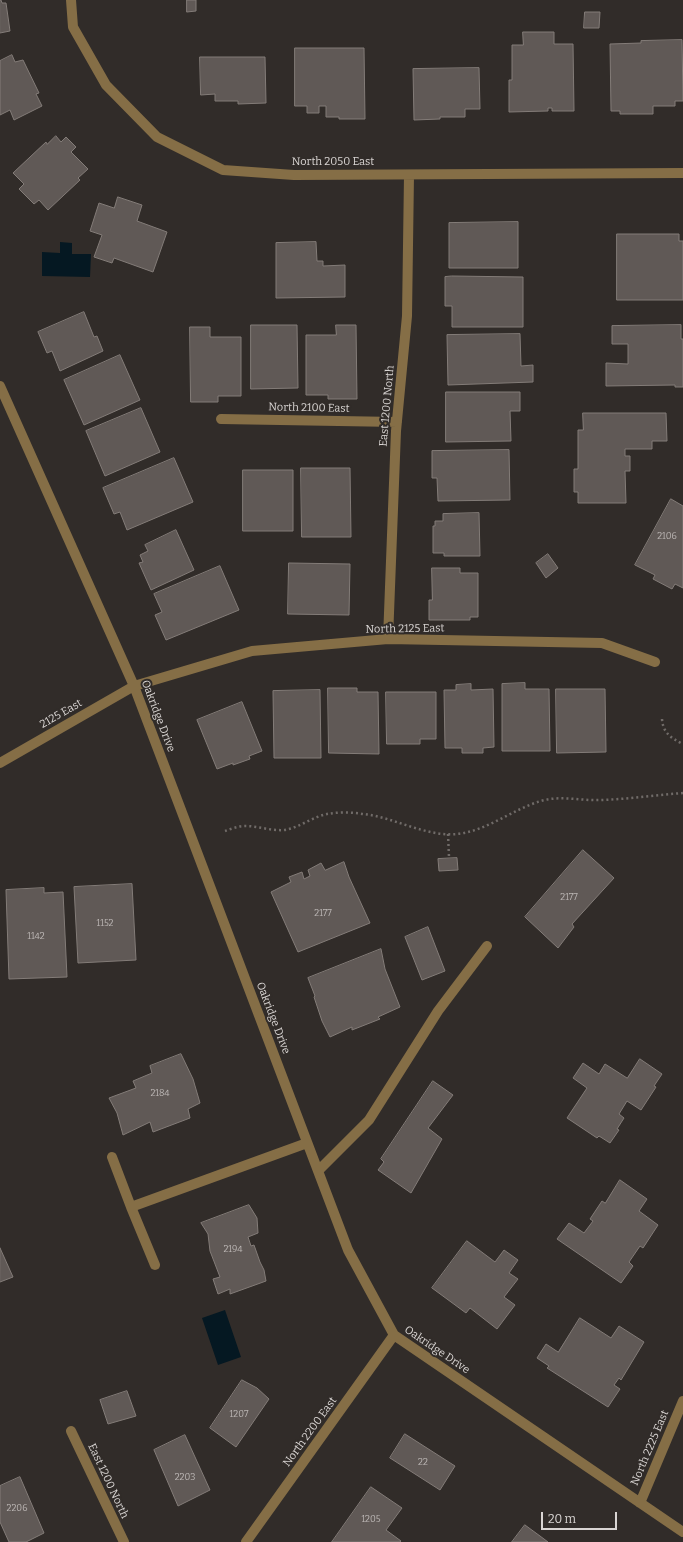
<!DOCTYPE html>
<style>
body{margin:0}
#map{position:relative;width:683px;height:1542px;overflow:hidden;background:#312c29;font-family:Bitter,serif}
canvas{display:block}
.scale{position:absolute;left:541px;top:1512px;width:76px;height:18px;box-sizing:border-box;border:2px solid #d9d5d3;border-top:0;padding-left:5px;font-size:12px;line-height:14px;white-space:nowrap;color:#d9d5d3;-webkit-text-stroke:3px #312c29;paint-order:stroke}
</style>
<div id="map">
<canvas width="683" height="1542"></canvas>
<div class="scale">20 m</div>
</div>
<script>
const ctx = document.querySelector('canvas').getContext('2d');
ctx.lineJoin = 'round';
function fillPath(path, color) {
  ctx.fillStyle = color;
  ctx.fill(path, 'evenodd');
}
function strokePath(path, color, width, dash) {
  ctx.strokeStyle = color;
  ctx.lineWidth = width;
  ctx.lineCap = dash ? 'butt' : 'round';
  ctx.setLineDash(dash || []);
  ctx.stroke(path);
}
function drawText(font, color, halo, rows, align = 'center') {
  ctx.font = font + ' Bitter,serif';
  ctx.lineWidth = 4;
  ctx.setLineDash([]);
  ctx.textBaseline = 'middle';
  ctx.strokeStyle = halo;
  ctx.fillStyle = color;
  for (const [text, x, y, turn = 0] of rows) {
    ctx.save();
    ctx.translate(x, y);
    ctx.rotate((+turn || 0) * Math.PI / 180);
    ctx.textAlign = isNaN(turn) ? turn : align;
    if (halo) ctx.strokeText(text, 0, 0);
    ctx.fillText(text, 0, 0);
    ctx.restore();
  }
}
const water = new Path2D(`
 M60,242L72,243V254H91L90,277L42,276V252L60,253Z
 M225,1310L241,1357L218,1365L202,1318Z`);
const building = new Path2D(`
 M0,0H1L2,3H6L10,31L0,33Z
 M187,0H196V11L187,12Z
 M585,12H600L599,28H584Z
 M523,32H554V44H573L574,111H552V108H548V111L509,112V80H512V45H523Z
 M682,40L683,101H675V106H653V114H620V111H611L610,44L641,43V41Z
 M295,48H364L365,119H339V117H326V106H319V113H307V106H295Z
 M12,55L15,62L23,60L39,93L36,94L42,106L14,120L10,110L0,115V61Z
 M200,57H265L266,103L238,104V101H215V94L201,95Z
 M479,68L480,109H465V117H440V119L414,120L413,69Z
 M56,136L61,142L66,137L76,147L71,152L88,169L78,178L80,180L48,210L39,200L34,204L19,189L24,184L13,173L46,142L47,144Z
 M118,197L142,205L137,221L167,232L153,272L114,258L112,263L94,257L102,235L90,231L99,203L114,208Z
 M518,222V268H449V223Z
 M617,234H679V241H683V300H617Z
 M316,242L317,261H323V266L345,265V297L276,298V243Z
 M452,276L523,277V327H452V306H445V277Z
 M84,312L94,337L97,336L103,351L60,371L52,351L47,353L38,332Z
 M251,325H297L298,388L251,389Z
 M336,325H356L357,399H328V395H306V335H336Z
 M681,325V339H683V387H675V385L606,386V363L628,364V344H612V326Z
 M190,327H210V337H241V396H218V402H191Z
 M520,334L521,366L533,365V382L448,385L447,335Z
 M120,355L140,400L84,425L64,380Z
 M446,392H520V411H510L511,441L446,442Z
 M141,408L160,452L105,476L86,431Z
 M583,413H666L667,441H652V449H625V456H630V471H625L626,503H578V492H574V469H578V430H583Z
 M509,450L510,500L438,501L437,478H432V451Z
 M174,458L193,502L127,530L120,512L114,514L103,488Z
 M301,468H350L351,537H302Z
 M243,470H293V531H243Z
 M671,499L683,506V588L675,584L672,589L653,579L655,575L635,565Z
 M479,513L480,556H444V553H433V526H435V521H443V514Z
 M176,530L194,570L151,590L139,563L143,562L140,555L148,551L145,545Z
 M548,554L558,568L546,578L536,563Z
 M289,563L350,564L349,615L288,614Z
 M220,566L239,610L166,640L155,615L162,612L154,594Z
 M432,568H460V573H478V617H470V620H429V600H432Z
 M525,683V689H549L550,751H502V684Z
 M471,684V690L493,689L494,747L483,748V753H462V748H445L444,690H456V685Z
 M328,688H357V692H378L379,754L329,753Z
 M556,689H605L606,752L557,753Z
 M320,690L321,758H274L273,691Z
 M386,692H436V739H420V744H387Z
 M242,702L262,751L249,756L250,759L233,765V763L217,769L197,720Z
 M583,850L614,878L572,924L574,927L558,948L525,917Z
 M457,858L458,870L439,871L438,859Z
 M344,862L349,877L370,923L298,952L271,892L291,882L289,877L302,872L304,879L310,876L308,870L321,863L325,870Z
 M132,884L136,960L78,963L74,887Z
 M44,888V893L63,892L67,977L9,979L6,890Z
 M428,927L445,971L422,980L405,937Z
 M381,949L385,969L400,1007L378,1017L380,1019L352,1030V1027L330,1037L322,1021L314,997L315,996L308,978Z
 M181,1054L193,1079L200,1103L188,1109L190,1118L153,1132L150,1122L123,1135L117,1113L109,1098L136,1088L133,1081L152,1073L150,1066Z
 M640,1059L662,1074L654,1086L656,1087L641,1110L627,1101L619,1114L624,1118L617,1129L619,1130L610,1143L599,1136L597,1138L567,1118L587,1088L573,1078L583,1063L599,1074L605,1064L627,1078Z
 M433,1081L453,1095L428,1128L442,1139L411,1193L378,1170L384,1162L381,1159Z
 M620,1180L647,1199L639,1211L658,1225L643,1248L640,1246L629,1262L633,1266L621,1283L557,1239L569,1223L584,1233L593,1221L590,1219L602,1201L605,1203Z
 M249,1205L257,1218L258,1233L248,1237L251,1246L254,1245L260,1262L264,1270L266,1281L230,1294V1289L218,1294L213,1279L220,1277L210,1251L208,1234L201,1223Z
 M467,1241L495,1262L504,1250L518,1260L509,1273L518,1279L504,1297L515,1305L497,1329L470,1308L466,1313L432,1288Z
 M0,1248L13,1277L0,1282Z
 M580,1318L611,1338L619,1326L644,1342L621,1380L619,1378L614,1385L620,1389L608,1407L547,1368L549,1366L537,1358L546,1344L558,1352Z
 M242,1380L257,1388L269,1399L236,1447L210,1428Z
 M127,1391L136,1416L108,1424L100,1400Z
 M405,1434L455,1466L440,1490L390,1458Z
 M185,1435L210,1490L178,1506L154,1450Z
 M20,1477L44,1533L26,1542H9L0,1522V1486Z
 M371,1487L402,1508L386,1530L401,1541L400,1542H332Z
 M525,1525L540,1536L548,1542H512Z`);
const path = new Path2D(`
 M662,719C663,733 671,738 683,744
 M225,831C231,829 238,826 245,826C258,826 271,831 284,830C299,828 312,817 327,814C338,812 351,812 363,814C394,817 425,837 457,834C487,831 513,809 541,801C561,795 581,801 601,800C629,799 656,795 683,793
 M448,834L449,857`);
const minor = new Path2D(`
 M71,0L73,27L106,85L157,137L223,170L294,175L683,173
 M0,386L134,686L348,1250L394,1335L683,1532
 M221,419L397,422
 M388,639L396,431L407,316L409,175
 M0,763L134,686L252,651L388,639L602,643L655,662
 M112,1157L131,1207
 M318,1171L369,1120L438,1011L487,946
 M155,1265L131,1207L307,1143
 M71,1431L124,1542
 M640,1503L683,1401
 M246,1542L394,1335`);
const numberNames = [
 ["2106",667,536],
 ["2177",569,897],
 ["2177",323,913],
 ["1152",105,923],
 ["1142",36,936],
 ["2184",160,1093],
 ["2194",233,1249],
 ["1207",239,1414],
 ["22",423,1462],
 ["2203",185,1477],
 ["2206",17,1508],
 ["1205",371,1519]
];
const streetNames = [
 ["North 2050 East",333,162],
 ["East 1200 North",387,406,-85],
 ["North 2100 East",309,408,1],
 ["North 2125 East",405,629,-1],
 ["2125 East",61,714,-30],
 ["Oakridge Drive",158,716,69],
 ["Oakridge Drive",273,1018,69],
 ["Oakridge Drive",437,1350,34],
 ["North 2200 East",310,1432,-54],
 ["North 2225 East",650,1448,-67],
 ["East 1200 North",108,1481,65]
];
fillPath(water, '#051822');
fillPath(building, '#605956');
strokePath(building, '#837c78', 1);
strokePath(path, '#706b68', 2.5, [2, 3]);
strokePath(minor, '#856e46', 10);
drawText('9px', '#bbb6b4', null, numberNames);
drawText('11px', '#d9d5d3', '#312c29', streetNames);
</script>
